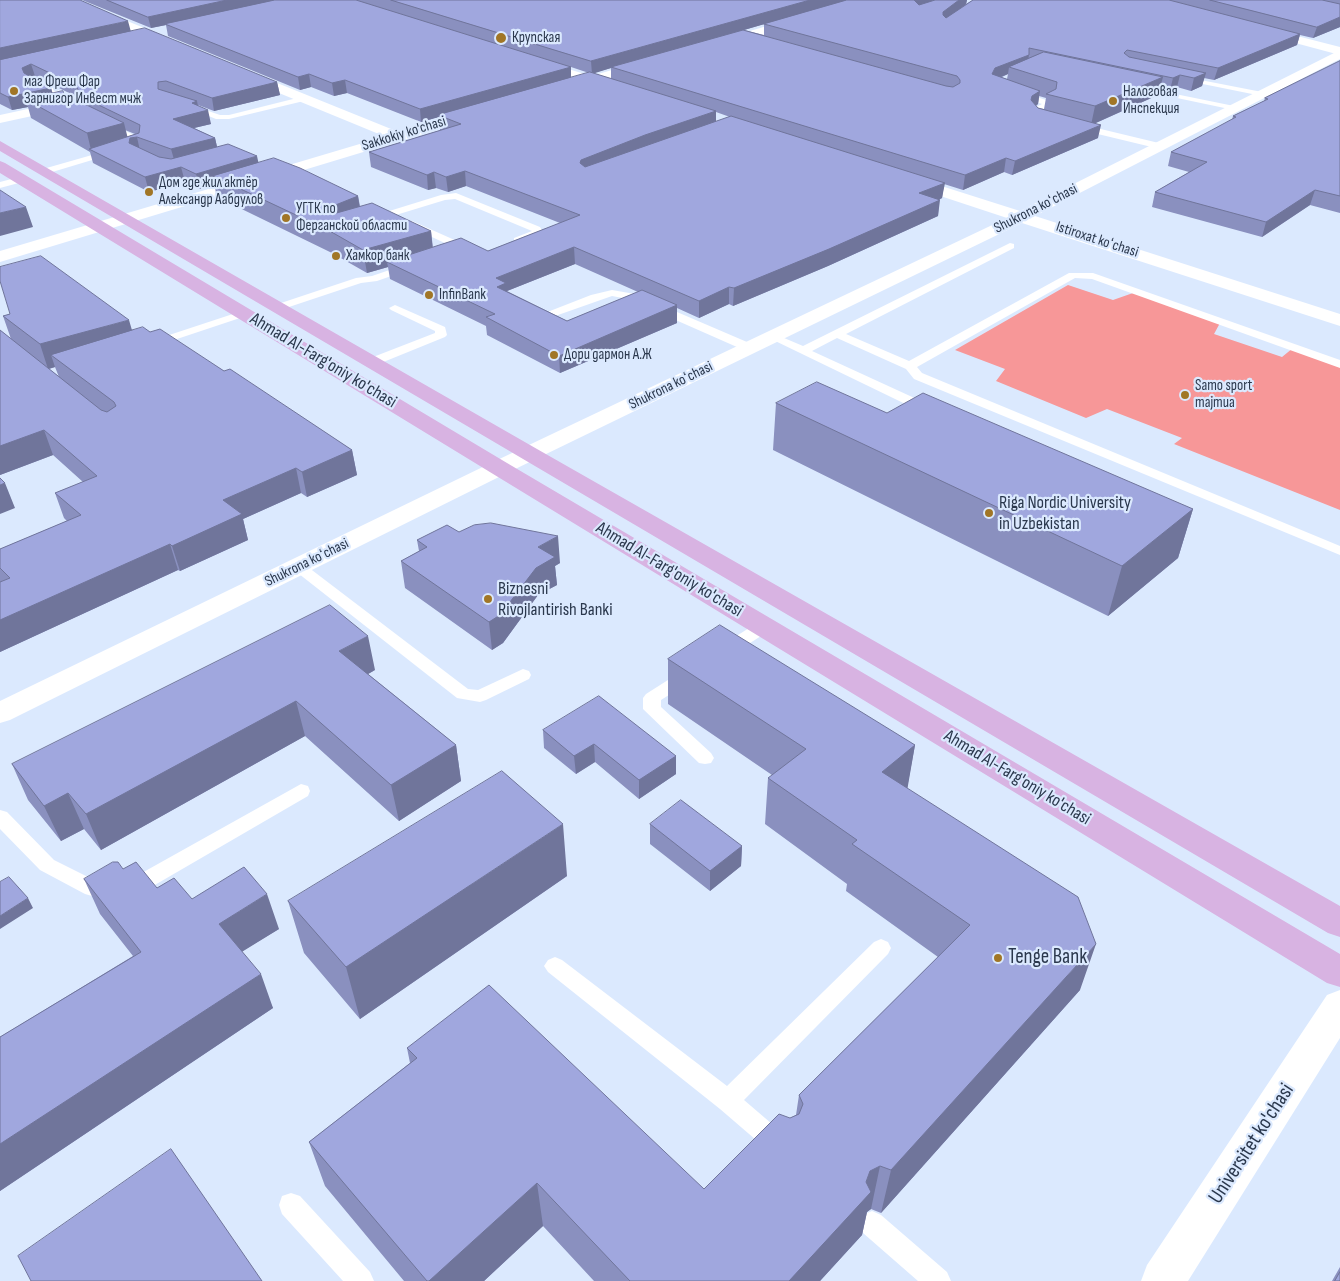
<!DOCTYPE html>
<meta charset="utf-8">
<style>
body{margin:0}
canvas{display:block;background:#dbe9fe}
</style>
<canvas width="1340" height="1281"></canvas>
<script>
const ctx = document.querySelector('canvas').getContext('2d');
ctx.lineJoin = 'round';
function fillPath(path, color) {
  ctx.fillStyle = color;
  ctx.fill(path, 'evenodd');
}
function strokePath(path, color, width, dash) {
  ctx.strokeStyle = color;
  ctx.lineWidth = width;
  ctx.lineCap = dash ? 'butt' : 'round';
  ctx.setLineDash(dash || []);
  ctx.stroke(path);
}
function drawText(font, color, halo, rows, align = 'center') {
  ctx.font = font + ' "Sofia Sans Condensed",sans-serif';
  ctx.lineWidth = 4.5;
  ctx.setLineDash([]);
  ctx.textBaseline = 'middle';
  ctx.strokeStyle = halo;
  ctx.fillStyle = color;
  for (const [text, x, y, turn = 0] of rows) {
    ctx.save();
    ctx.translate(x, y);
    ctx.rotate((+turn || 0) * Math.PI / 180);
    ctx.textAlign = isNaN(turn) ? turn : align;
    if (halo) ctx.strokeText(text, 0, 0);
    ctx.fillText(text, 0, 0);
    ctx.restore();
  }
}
const green = new Path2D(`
 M1068,285L1113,300L1133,293L1220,323L1214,334L1282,357L1293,348L1340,364V510L1174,444L1182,438L1107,409L1086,418L996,381L1005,369L955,350Z`);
const lane = new Path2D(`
 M1180,76L1262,92L1266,94L1262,96L1183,80L1179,78Z
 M1136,86L1234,106L1238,108L1234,110L1139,90H1136Z
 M1016,92H1022L1052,102V106L1038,113L1047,116V120H1041L1030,114L1032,109L1042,104L1016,96Z
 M305,96H308V100L229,119H216L184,106L188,104L220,115H229Z
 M105,124H111L142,139V145L49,173H43V169L134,143L105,128Z
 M1080,124L1163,144L1164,146L1160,149L1077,129V125Z
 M23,176L26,177V181L0,188V182Z
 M456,193L540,227L543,232L522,242H514V238L532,231L455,199L445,200L373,222L368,219L370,217L441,195Z
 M412,221L468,246L469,248L464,251L460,250L408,226V222Z
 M1010,243L1014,244V248L846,334L909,361L1069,273H1093L1340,360V368L1092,279L1075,278L917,367L922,373L1340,546V555L914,379L906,369L837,338L812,351L934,407L935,410L934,413H924L767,337L773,334L777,335L803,346Z
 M410,263L415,266L414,268L377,281L361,283L283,309L279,310L273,307L275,305L356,278L372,276Z
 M612,290L635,294L754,345L756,348L750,352L746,351L628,299L612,296L558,315H550L548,313L550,311L591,295Z
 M395,305L445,327L447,335L445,337L376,365H368L366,362L368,359L435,333V331L391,310L389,308Z
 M245,310L249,311L251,313L249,315L156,346H148L146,344L148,342Z
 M299,562L304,564L468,689L478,690L523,669L529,671L531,675L529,679L486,700L480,702L457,698L294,570L291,567L294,564Z
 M763,622L769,623L771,627L769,631L731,655L725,656L719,655L717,651L719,647L757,623Z
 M685,671L691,673L693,677L691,681L661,700V707L711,753L714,758L711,763L705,764L699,763L643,709V698L646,694L679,673Z
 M301,784L308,786L310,791L308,796L141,893L134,895L92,896L85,894L40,870L0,829V810L7,812L54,860L94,880L131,879Z
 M881,939L888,942L891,948L888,954L744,1100L786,1136L790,1144L786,1152L778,1155L770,1152L720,1109L548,972L544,966L548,960L555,957L562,960L727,1086L874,942Z
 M291,1193L300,1196L370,1272L374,1281H343L282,1214L279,1205L282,1196Z
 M872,1211L881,1215L947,1272L951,1281H918L863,1233L859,1224L863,1215Z`);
const street = new Path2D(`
 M62,0H76L176,41L178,44L176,47H168Z
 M1340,50V59L1035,216L1340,314V326L1022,223L507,473L10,720L0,723V701L491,463L1007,218L901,183L899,180L901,177H913L1020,211Z
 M535,59L618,84L620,87L613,91L531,66L529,63L531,60Z
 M245,70L401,133L403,136L401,139H391L240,77L239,74Z
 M34,78L78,100L80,103L78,106L0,123V115L60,102L29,85L27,82Z`);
const secondary = new Path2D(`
 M855,0H872L871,2L724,47H716L714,44L716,41Z
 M1262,27L1340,47V55L1258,33L1256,31L1258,29Z
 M647,60L653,64L651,67L568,91L561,87L563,84Z
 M474,110L481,114L479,117L0,262V251Z
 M1340,990V1038L1188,1281H1141L1147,1265L1327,995Z`);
const primary = new Path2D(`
 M0,141L537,449L1340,906V937L1328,933L0,151Z
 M0,161L5,163L507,463L1340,954V987L1327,983L0,173Z`);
const wall = new Path2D(`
 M0,0L131,31L277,82L280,95L214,111L198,105L211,124L194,128L215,138L217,147L259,163L358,196L360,206L431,231L433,248L488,251L560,223L466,186L448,192L436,188L428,190L371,167L369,152L441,130H440L439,117L421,122L347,93L334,96L311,87L300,90L168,36L166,25L151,28L82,0H967L966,4L973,0H1340V27L1313,38L1300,35L1297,45L1214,80L1204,78L1202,86L1191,91L1177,87L1170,90L1160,88L1158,95L1096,123L1098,138L1012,175L1004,172L963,190L944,184L942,198L939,200L938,216L828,266L733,306L729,304L699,318L677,308V323L560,373L487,335L486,326L390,279L388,267L367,273L332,253L217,197L214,184L200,189L185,182L149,192L93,163L90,152L31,118L28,107L12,110L0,104ZM764,24V35L744,30ZM571,67L589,73L571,78ZM611,68V79L593,73ZM1008,74L1007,79L1001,77H1002ZM35,76L77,97L78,101L64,94L52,93L51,88L32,78ZM1039,96L1046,98L1044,109L1038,108L1036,106L1038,104ZM716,112L730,117L716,122ZM125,130L135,134L127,137ZM575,264L638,292L567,321L507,291Z
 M1340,61V213L1310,205L1262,237L1152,207L1155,192L1189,172L1168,166L1171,152L1232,120L1233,116L1264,101L1265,98Z
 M10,314L150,332L224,371L352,450L357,475L307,497L301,493L243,519L248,540L180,571L178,570L0,652V549L67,521L64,518L55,493L83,482L53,455L0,475V330L11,339L3,316ZM55,367L59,377L49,369Z
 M776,403L887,413L1193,509L1178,558L1108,616L773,450Z
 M459,532L560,563L555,566L557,585L538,595L503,643L492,650L405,588L401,561L419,551L417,540Z
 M668,659L915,745L907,788L1080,990L881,1213L871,1209L867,1212L862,1235L820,1281H594L543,1226L484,1281H404L325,1186L309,1142L410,1063L407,1048L704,1189L790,1118L796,1115L799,1095L938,957L846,891L847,884L765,824L768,778L772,775L668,704Z
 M375,670L368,674L456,745L461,781L399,821L305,736L101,850L84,829L61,841L28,800L12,764Z
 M543,730L676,756V774L639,799L595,762L576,774L544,748Z
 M650,824L742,846L741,866L710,891L650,844Z
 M123,869L157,888L279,929L242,951L273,1008L0,1191V1037L133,956L100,914L84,879Z
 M567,876L360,1019L304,953L288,901Z
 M1340,1267V1281H1332Z`);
const shadedWall = new Path2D(`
 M227,0H281L165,24L166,25L151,28L148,17Z
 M810,0H848L612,68L611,67V68L592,74L591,61Z
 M914,0H946L912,11Z
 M959,0H967L966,4L942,24L943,12Z
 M1340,17V27L1313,38L1317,27Z
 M128,21L131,32L0,62V48Z
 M1300,34L1297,45L1214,80L1218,68Z
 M1029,55L1027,67H1009L1008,74L993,80L992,74L995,68Z
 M31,64L35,76L26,80L22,68Z
 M571,67V79L438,115L439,117L421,122L420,109Z
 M1206,73L1202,86L1191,91L1194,78Z
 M309,74L311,87L300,90L298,77Z
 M1180,75L1177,87L1170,90L1173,78Z
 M1163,77L1158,95L1091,125L1095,106Z
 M345,80L347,93L334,96L332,83Z
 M277,82L280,95L214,111L212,98Z
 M51,88L55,101L25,99L28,107L12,110L8,97Z
 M1040,91L1038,104L1030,109L1031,100L1032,96Z
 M197,101L199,112L208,110L211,124L177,132L173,119L192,103Z
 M716,111V126L581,175L580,163L581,160L645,135Z
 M124,123L129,143L91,150L87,133Z
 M1101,125L1098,138L1012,175L1015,161Z
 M137,137L140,151L129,143L130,138Z
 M215,138L218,151L175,163L171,149Z
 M257,156L260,170L213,176L214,184L200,189L196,174Z
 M1006,158L1004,172L963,190L965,175Z
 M181,167L185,182L149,192L145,177Z
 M465,171L466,186L448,192L446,177Z
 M434,172L436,188L428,190L427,175Z
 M945,183L942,198L917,209L919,193Z
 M1315,190L1310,205L1262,237L1266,222Z
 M358,196L361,217L331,232L327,210L328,208Z
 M940,200L938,216L828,266L733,306L734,288Z
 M26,207L33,227L0,236V213Z
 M431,231L433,253L387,262L388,267L367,273L363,250Z
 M574,247L575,264L507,291L499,304L496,278Z
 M729,287V304L699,318V301Z
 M677,305V323L560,373L559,356Z
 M129,320L136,344L51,355L55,367L48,369L40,344Z
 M44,430L53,455L0,475V446Z
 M352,450L357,475L307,497L302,472Z
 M296,468L301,493L243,519L248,540L180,571L172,546L223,500Z
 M5,483L15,508L0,514V485Z
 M1193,509L1178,558L1108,616L1122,566Z
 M558,536L560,563L555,566L557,585L538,595L503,643L492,650L489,622L538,547Z
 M170,544L178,570L0,652V620Z
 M368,636L375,670L347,686L339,651Z
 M296,701L305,736L101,850L86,814Z
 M594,744L595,762L576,774L574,756Z
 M456,745L461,781L399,821L391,785Z
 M915,745L907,791L882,772Z
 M676,756V774L639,799V780Z
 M68,793L84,829L61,841L44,806Z
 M563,824L567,876L360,1019L346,967Z
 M742,846L741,866L710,891V871Z
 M267,894L279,929L232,958L219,924Z
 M28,898L33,908L0,929V916Z
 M1096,944L1080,990L881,1213L891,1170Z
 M261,974L273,1008L0,1191V1144Z
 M880,1166L871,1209L867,1212L862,1235L820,1281H789L866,1182L870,1171Z
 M537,1183L543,1226L484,1281H429Z`);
const building = new Path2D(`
 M0,0H80L128,21L0,48Z
 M107,0H227L148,17Z
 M275,0H356L571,67L420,109L345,80L332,83L309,74L298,77L165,24Z
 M391,0H810L591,61Z
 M847,0H914L919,5L935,0H959L943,12V15L946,18L973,0H1169L1300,34L1218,68L1127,50L1124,53L1129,57L1206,73L1194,78L1180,75L1173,78L1029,48V55L995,68L992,74L1040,91L1032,96L1031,100L1038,108L1101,125L1015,161L1006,158L965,175L611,67L743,30L946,86L953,87L960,83V80L957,76L764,24Z
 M1210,0H1322L1340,4V17L1317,27Z
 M145,28L277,82L212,98L166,81L158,82V89L197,101L192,103L208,110L173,119L215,138L171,149L137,137L130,138L129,143L159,157L171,159L228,144L257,156L196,174L181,167L145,177L89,149L139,133L140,125L76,94L78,89L75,85L31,64L22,68L24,73L51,88L8,97L0,93V60Z
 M1044,52L1163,77L1095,106L1046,94L1056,89L1057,82L1009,67Z
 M1340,61V196L1315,190L1266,222L1155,192L1207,162L1171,152L1236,117L1233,116L1268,99L1265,98Z
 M590,72L716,111L645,135L581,160L580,163L585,167L731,116L945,183L919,193L940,200L829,249L734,288L729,287L699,301L574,247L496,278L506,283L497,287L567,321L642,290L677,305L559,356L486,317L495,314L387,262L461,238L488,251L580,215L465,171L446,177L434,172L427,175L369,152L461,124L438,115Z
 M63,91L64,94L124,123L87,133L25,99Z
 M274,158L300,168L358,196L328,208L327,210L333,214L372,203L431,231L363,250L328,230L213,176Z
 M0,190L26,207L0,213Z
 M41,256L129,320L40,344L3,316L10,314L0,281V267Z
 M143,327L150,332L160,329L224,371L230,369L352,450L302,472L296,468L223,500L242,514L172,546L170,544L0,620V582L10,578L0,568V549L81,515L55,493L97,476L44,430L0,446V330L101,410L107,412L116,406L114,402L51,355Z
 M817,382L887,413L923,393L1193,509L1122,566L776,403Z
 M0,478L5,483L0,485Z
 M491,523L558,536L538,547L555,557L536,568L500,615L489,622L401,561L427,547L417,540L447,525L459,532L474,525Z
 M330,605L368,636L339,651L456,745L391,785L296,701L86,814L68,793L44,806L12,764Z
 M720,625L915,745L882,772L1078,897L1096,944L891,1170L880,1166L870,1171L866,1182L871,1192L789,1281H630L537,1183L429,1281H427L309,1142L417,1058L407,1048L489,985L704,1189L779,1114L790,1118L799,1114L803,1104L799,1095L970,925L852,844L857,840L768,778L806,749L668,659Z
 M599,696L676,756L639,780L594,744L574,756L543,730Z
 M502,771L563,824L346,967L288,901Z
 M681,800L742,846L710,871L650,824Z
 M113,862H118L123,869L136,862L157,888L174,878L192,899L244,867L267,894L219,924L261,974L0,1144V1037L141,952L84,879Z
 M9,877L28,898L0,916V882Z
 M171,1149L262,1281H31L18,1256Z
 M1340,1272V1281H1335Z`);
const markers = [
 [501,38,6,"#a17626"],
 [14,91,5,"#a17626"],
 [1113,101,5,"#a17626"],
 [149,192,5,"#a17626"],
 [286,218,5,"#a17626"],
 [336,256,5,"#a17626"],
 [429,295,5,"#a17626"],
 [554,355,5,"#a17626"],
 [1185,395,5,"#a17626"],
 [989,513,5,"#a17626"],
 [488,599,5,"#a17626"],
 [998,958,5,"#a17626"]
];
const farPoinames = [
 ["Крупская",512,38],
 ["маг Фреш Фар",24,82],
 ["Зарнигор Инвест мчж",24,99],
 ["Налоговая",1123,92],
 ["Инспекция",1123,109],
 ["Дом где жил актёр",159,183],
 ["Александр Аабдулов",159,200],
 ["УГТК по",296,209],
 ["Ферганской области",296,226],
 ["Хамкор банк",346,256],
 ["InfinBank",439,295],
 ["Дори дармон А.Ж",564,355],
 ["Samo sport",1195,386],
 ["majmua",1195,403]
];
const farStreetnames = [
 ["Sakkokiy ko'chasi",404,134,-17],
 ["Shukrona koʻchasi",1036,209,-27],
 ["Istiroxat koʻchasi",1097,240,18],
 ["Shukrona koʻchasi",671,386,-26],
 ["Shukrona koʻchasi",307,563,-26]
];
const streetNames = [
 ["Ahmad Al-Farg'oniy ko'chasi",323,361,31],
 ["Ahmad Al-Farg'oniy ko'chasi",669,570,31],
 ["Ahmad Al-Farg'oniy ko'chasi",1017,778,31]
];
const poiNames = [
 ["Riga Nordic University",999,503],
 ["in Uzbekistan",999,524],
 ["Biznesni",498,589],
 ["Rivojlantirish Banki",498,610]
];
const nearPoinames = [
 ["Tenge Bank",1008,958]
];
const nearStreetnames = [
 ["Universitet ko'chasi",1252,1144,-57]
];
fillPath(green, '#f79798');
fillPath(lane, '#fff');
fillPath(street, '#fff');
fillPath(secondary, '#fff');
fillPath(primary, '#d8b3e2');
fillPath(wall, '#8a90bf');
fillPath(shadedWall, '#70759b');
fillPath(building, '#a0a7de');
strokePath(building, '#70759b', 1);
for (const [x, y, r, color] of markers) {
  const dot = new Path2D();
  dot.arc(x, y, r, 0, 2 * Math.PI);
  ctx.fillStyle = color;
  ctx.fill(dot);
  strokePath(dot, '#dbe9fe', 2);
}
drawText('15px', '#2b384d', '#dbe9fe', farPoinames, 'left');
drawText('15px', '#2b384d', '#dbe9fe', farStreetnames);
drawText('18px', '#2b384d', '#dbe9fe', streetNames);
drawText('18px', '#2b384d', '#dbe9fe', poiNames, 'left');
drawText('21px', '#2b384d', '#dbe9fe', nearPoinames, 'left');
drawText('21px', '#2b384d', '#dbe9fe', nearStreetnames);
</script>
